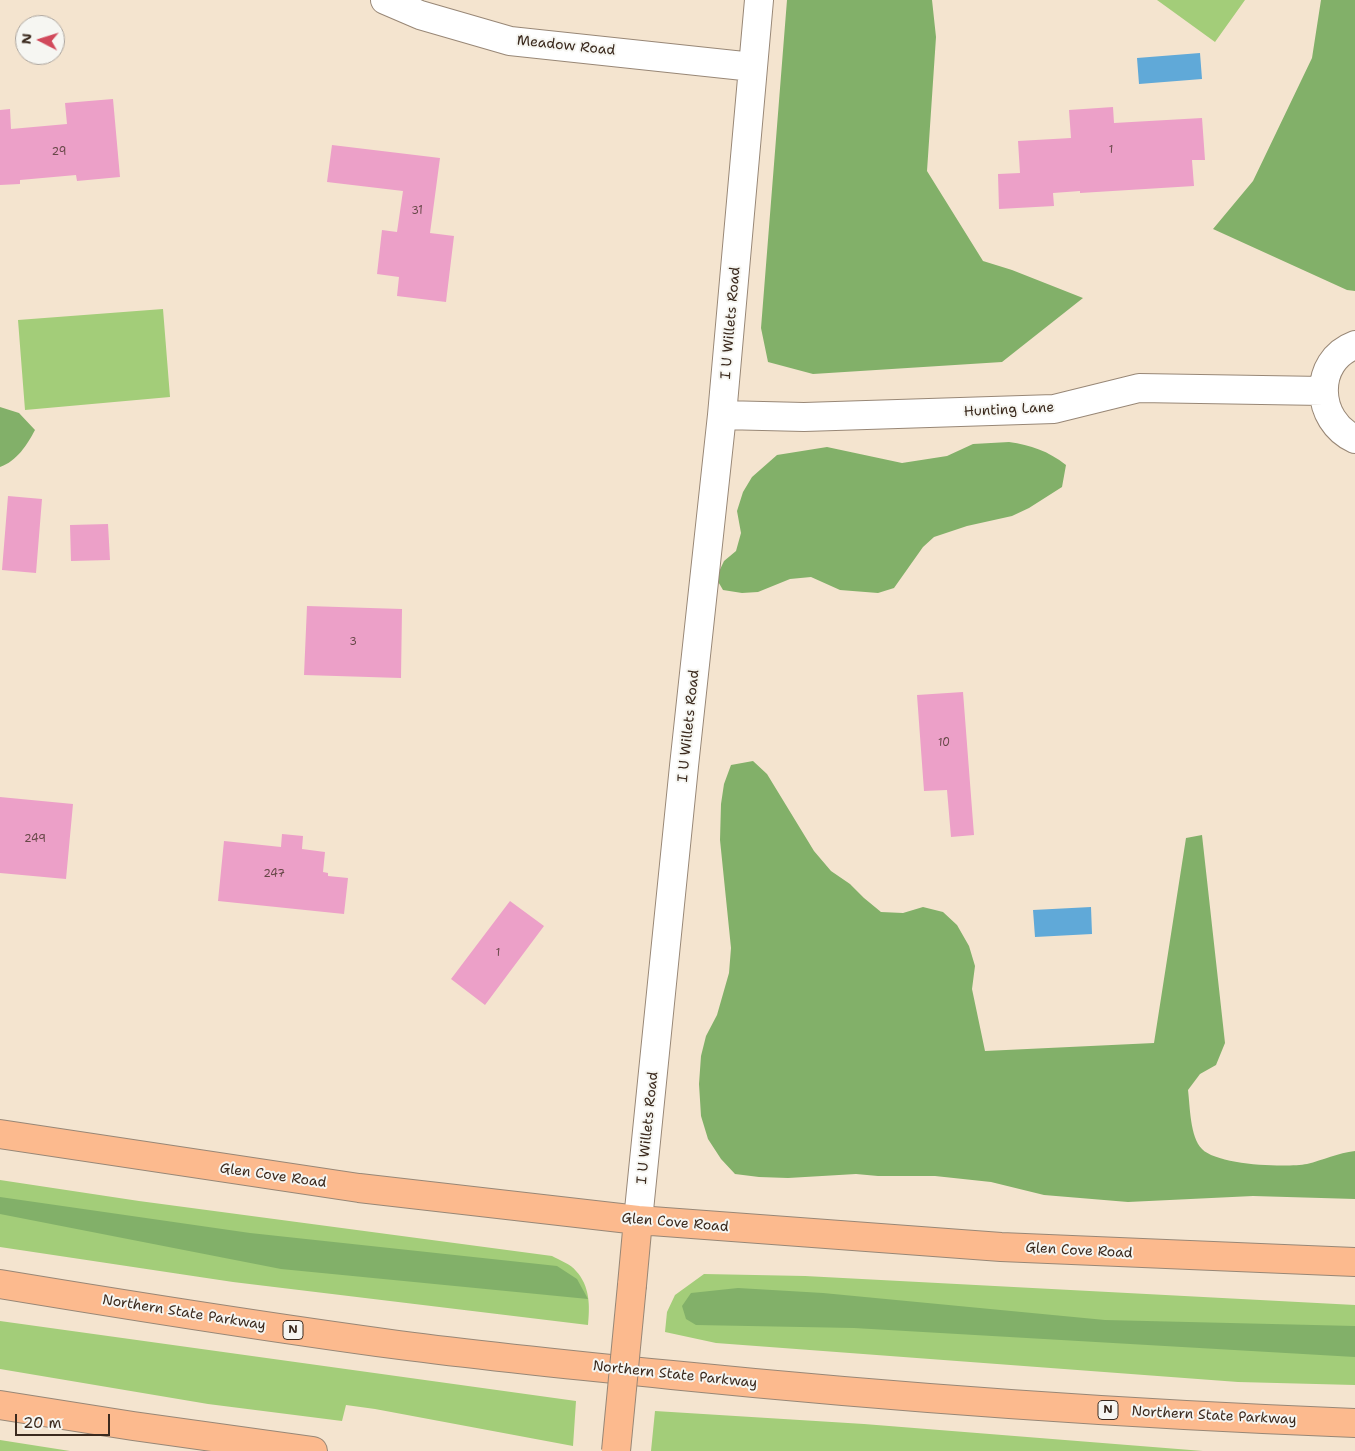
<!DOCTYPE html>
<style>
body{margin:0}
#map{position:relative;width:1355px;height:1451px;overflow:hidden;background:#f4e4cf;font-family:"Shantell Sans",sans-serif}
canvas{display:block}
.north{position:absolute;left:15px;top:15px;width:50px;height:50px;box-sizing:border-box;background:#f6f6f2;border:1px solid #aba49d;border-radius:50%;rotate:275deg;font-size:14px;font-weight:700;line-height:20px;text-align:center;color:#3b2a1e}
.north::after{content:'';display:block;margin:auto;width:18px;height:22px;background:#d1495b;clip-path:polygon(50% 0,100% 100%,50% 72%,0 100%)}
.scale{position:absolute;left:15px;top:1414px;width:95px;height:22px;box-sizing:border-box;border:2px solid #3b2a1e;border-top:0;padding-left:6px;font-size:15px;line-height:18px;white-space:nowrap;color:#3b2a1e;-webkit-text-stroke:4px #f6f6f2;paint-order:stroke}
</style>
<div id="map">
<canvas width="1355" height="1451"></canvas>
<div class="north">N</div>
<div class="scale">20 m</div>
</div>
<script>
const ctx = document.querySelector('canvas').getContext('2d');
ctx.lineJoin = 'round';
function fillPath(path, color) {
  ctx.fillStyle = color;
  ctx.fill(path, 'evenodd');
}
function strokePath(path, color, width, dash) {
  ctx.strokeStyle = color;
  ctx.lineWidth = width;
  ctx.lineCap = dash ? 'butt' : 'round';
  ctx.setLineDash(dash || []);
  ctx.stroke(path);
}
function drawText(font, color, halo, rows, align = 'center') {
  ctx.font = font + ' "Shantell Sans",sans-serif';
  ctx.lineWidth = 4;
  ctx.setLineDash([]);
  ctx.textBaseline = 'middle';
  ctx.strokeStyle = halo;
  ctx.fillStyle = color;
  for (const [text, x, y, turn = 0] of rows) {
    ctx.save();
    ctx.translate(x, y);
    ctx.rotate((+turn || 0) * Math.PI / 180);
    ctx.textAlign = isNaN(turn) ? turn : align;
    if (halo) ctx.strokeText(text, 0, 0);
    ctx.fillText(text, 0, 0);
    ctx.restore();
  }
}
const green = new Path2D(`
 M1157,0H1245L1215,42Z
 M163,309L170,397L25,410L18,320Z
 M0,1180L139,1201L552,1256C559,1260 571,1264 576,1271C590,1286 590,1306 588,1325L233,1282L0,1247Z
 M704,1274L805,1276L1355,1305V1385L1238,1382L716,1343L665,1332L667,1312L675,1295Z
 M0,1321L576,1401L573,1446L375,1409L346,1405L342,1421L208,1404L0,1369Z
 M655,1411L864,1424L1203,1451H651Z
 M0,1440L70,1451H0Z`);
const forest = new Path2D(`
 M787,0H932L936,37L927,171L983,261L1012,270L1083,298L1002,362L813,374L768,362L761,328Z
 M1321,0H1355V291L1347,290L1213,229L1253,181L1312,58Z
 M0,407L19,413L35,430C27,445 17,461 0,467Z
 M1009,442C1031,445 1048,451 1066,465L1062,487L1029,508L1012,516L967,526L934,537L923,547L894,588L878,593L840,590L811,577L790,579L758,592L742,593L723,590L716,578L724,561L736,551L741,533L737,511L743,492L752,477L777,455L827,447L902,463L947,456L973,444Z
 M753,761L767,774L814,851L831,871L850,884L864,898L881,912L903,913L923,907L943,912L957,925L969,946L975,966L972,989L985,1051L1154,1043L1186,838L1202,835L1225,1043L1216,1065L1200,1074L1188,1090C1190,1106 1190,1137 1202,1149C1217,1165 1285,1168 1307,1164C1323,1160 1338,1153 1355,1151V1199L1253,1196L1128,1202L1044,1195L991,1182L935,1176H878L856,1174L788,1178L759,1177L735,1174L721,1159L708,1139L701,1116L699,1084L701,1056L706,1036L717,1015L729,973L731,948L720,840L721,804L724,784L731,765Z
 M0,1197L250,1233L557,1266L577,1279L588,1299L281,1269L0,1214Z
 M738,1288L823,1293L1105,1320L1355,1326V1357L854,1328L696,1325L686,1319L682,1306L691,1293Z`);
const water = new Path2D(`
 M1200,53L1202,79L1139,84L1137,58Z
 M1091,907L1092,934L1035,937L1033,910Z`);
const building = new Path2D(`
 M113,99L120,177L77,181L76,175L20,180V184L0,185V110L10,109L11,129L67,124L65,103Z
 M1113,107L1114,123L1202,118L1205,160H1192L1194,186L1080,193V191L1053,193L1054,206L999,209L998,174L1020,173L1018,141L1071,138L1069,110Z
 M332,145L440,158L430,233L454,236L446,302L397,296L399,277L377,274L382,230L397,232L403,191L327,182Z
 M8,496L42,499L36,573L2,570Z
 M108,524L110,560L71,561L70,525Z
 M307,606L402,609L401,678L304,675Z
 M963,692L974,835L951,837L947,790L924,791L917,695Z
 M0,797L73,804L66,879L0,873Z
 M282,834L303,836L302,849L325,852L323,872L328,873V876L348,878L344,914L218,901L224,841L281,847Z
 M510,901L544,926L485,1005L451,979Z`);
const minor = new Path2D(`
 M385,0L420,15L510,41L753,67
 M1355,345C1312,361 1315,421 1355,439
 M722,415L804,417L1054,409L1139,388L1323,391
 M638,1220L684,766L722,415L759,0`);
const major = new Path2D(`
 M0,1134L359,1188L638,1220L1001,1247L1355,1262
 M632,1285L638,1220`);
const highway = new Path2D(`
 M0,1284C133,1306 266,1327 399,1345C490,1357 581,1366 672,1375C899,1398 1127,1414 1355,1423
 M0,1405L133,1426L313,1451`);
const majorBridge = new Path2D(`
 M616,1451L632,1285`);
const numberNames = [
 ["1",1111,150],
 ["29",59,152],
 ["31",417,211],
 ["3",353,642],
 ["10",944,743],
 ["249",35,839],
 ["247",274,874],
 ["1",498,953]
];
const shields = [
 [293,1330,20],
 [1108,1410,20]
];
const shieldNames = [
 ["N",293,1330],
 ["N",1108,1410]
];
const streetNames = [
 ["Meadow Road",566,46,6],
 ["I U Willets Road",731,323,-85],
 ["Hunting Lane",1009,410,-3],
 ["I U Willets Road",689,726,-84],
 ["I U Willets Road",648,1128,-84],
 ["Glen Cove Road",273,1176,8],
 ["Glen Cove Road",675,1223,5],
 ["Glen Cove Road",1079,1251,3],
 ["Northern State Parkway",184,1313,9],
 ["Northern State Parkway",675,1375,6],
 ["Northern State Parkway",1214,1416,3]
];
fillPath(green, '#a3cd79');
fillPath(forest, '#82b069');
fillPath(water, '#60a9d8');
fillPath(building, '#eca0c8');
strokePath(minor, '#988776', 30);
strokePath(major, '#988776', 30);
strokePath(highway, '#988776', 30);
strokePath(minor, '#fff', 28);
strokePath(major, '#fcba8e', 28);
strokePath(highway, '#fcba8e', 28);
strokePath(majorBridge, '#988776', 30, []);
strokePath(majorBridge, '#fcba8e', 28);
drawText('11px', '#674848', null, numberNames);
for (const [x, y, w] of shields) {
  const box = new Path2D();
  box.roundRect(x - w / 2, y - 9.5, w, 19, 4);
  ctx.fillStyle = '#f6f6f2';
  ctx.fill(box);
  strokePath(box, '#3b2a1e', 1);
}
drawText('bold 12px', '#3b2a1e', null, shieldNames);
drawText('14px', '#3b2a1e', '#f6f6f2', streetNames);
</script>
